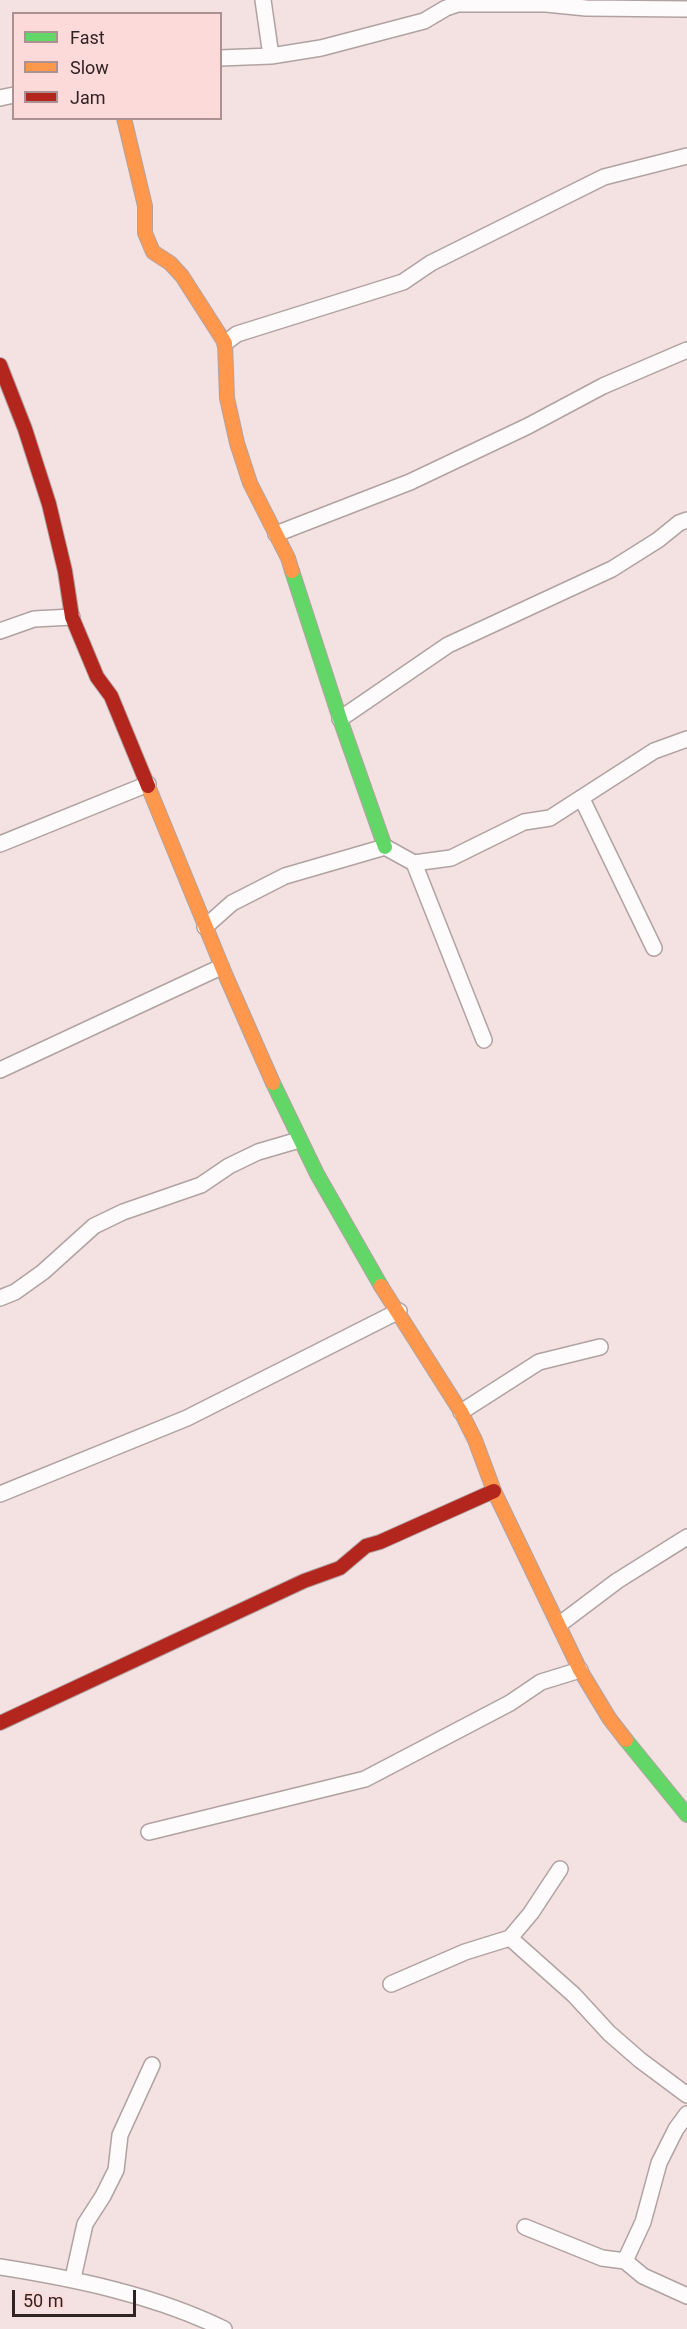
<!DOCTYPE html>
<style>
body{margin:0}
#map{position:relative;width:687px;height:2329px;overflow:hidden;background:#f4e2e2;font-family:Roboto,sans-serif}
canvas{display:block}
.legend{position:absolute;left:12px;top:12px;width:210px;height:108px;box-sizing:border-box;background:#fcdada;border:2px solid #ab9191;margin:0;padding:8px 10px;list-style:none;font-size:18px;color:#322323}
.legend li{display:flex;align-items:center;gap:12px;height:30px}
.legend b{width:30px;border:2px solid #ab9191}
.scale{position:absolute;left:12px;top:2290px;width:124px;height:27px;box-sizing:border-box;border:3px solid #322323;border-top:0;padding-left:8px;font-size:18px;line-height:21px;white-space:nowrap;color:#322323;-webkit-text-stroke:4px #fcdada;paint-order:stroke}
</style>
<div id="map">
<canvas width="687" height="2329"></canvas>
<ul class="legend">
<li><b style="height:8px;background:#63d668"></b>Fast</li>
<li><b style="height:8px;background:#ff974d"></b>Slow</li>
<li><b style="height:8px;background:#b3261e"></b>Jam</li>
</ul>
<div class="scale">50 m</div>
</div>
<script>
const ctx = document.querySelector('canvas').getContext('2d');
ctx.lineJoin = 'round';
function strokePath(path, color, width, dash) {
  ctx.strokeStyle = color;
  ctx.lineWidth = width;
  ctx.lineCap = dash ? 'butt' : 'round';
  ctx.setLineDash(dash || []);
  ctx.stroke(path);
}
const street = new Path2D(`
 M263,0L271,56
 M220,58L271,56L321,48L424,21L446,8L458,4H546L586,8L687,9
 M0,98L14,95
 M225,343L237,334L403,282L431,263L604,177L687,156
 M276,534L410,482L528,426L603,386L687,350
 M0,631L34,619L72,617
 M340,719L448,645L612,569L658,540L679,523L687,520
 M582,799L654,948
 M0,844L148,784
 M414,863L484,1040
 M205,927L232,903L285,876L385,847L414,863L451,858L524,822L550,818L654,751L687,739
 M0,1070L221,967
 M0,1298L15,1292L43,1272L94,1226L123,1212L201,1185L229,1166L258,1152L299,1140
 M461,1412L539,1362L600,1347
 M0,1494L187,1418L399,1311
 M560,1624L617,1581L687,1537
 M149,1832L365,1779L510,1703L541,1682L580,1670
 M510,1938L574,1995L609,2033L640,2060L687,2095
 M391,1984L465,1952L510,1938L531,1913L560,1869
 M525,2227L602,2258L625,2261L643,2276L687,2296
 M625,2261L643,2222L659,2163L676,2129L687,2114
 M0,2267C76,2279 154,2295 224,2329
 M73,2278L85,2224L103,2196L116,2170L120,2135L152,2065`);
const fast = new Path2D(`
 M292,571L340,719L385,847
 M273,1083L317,1174L381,1286
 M626,1740L687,1815`);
const slow = new Path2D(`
 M124,118L145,206V233L153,252L170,263L182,276L225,343L227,398L237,443L250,483L288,558L292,571
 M148,786L225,974L273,1083
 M381,1286L461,1412L475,1440L494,1491L580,1670L609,1718L626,1740`);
const jam = new Path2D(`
 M0,365L25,429L49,504L65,571L72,617L97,677L111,696L148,786
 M0,1723L304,1581L340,1568L366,1546L380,1542L494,1491`);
strokePath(street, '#b1a2a2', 18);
strokePath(fast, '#b1a2a2', 16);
strokePath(slow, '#b1a2a2', 16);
strokePath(jam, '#b1a2a2', 16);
strokePath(street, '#fdfbfb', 15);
strokePath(fast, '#63d668', 14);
strokePath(slow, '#ff974d', 14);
strokePath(jam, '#b3261e', 14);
</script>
